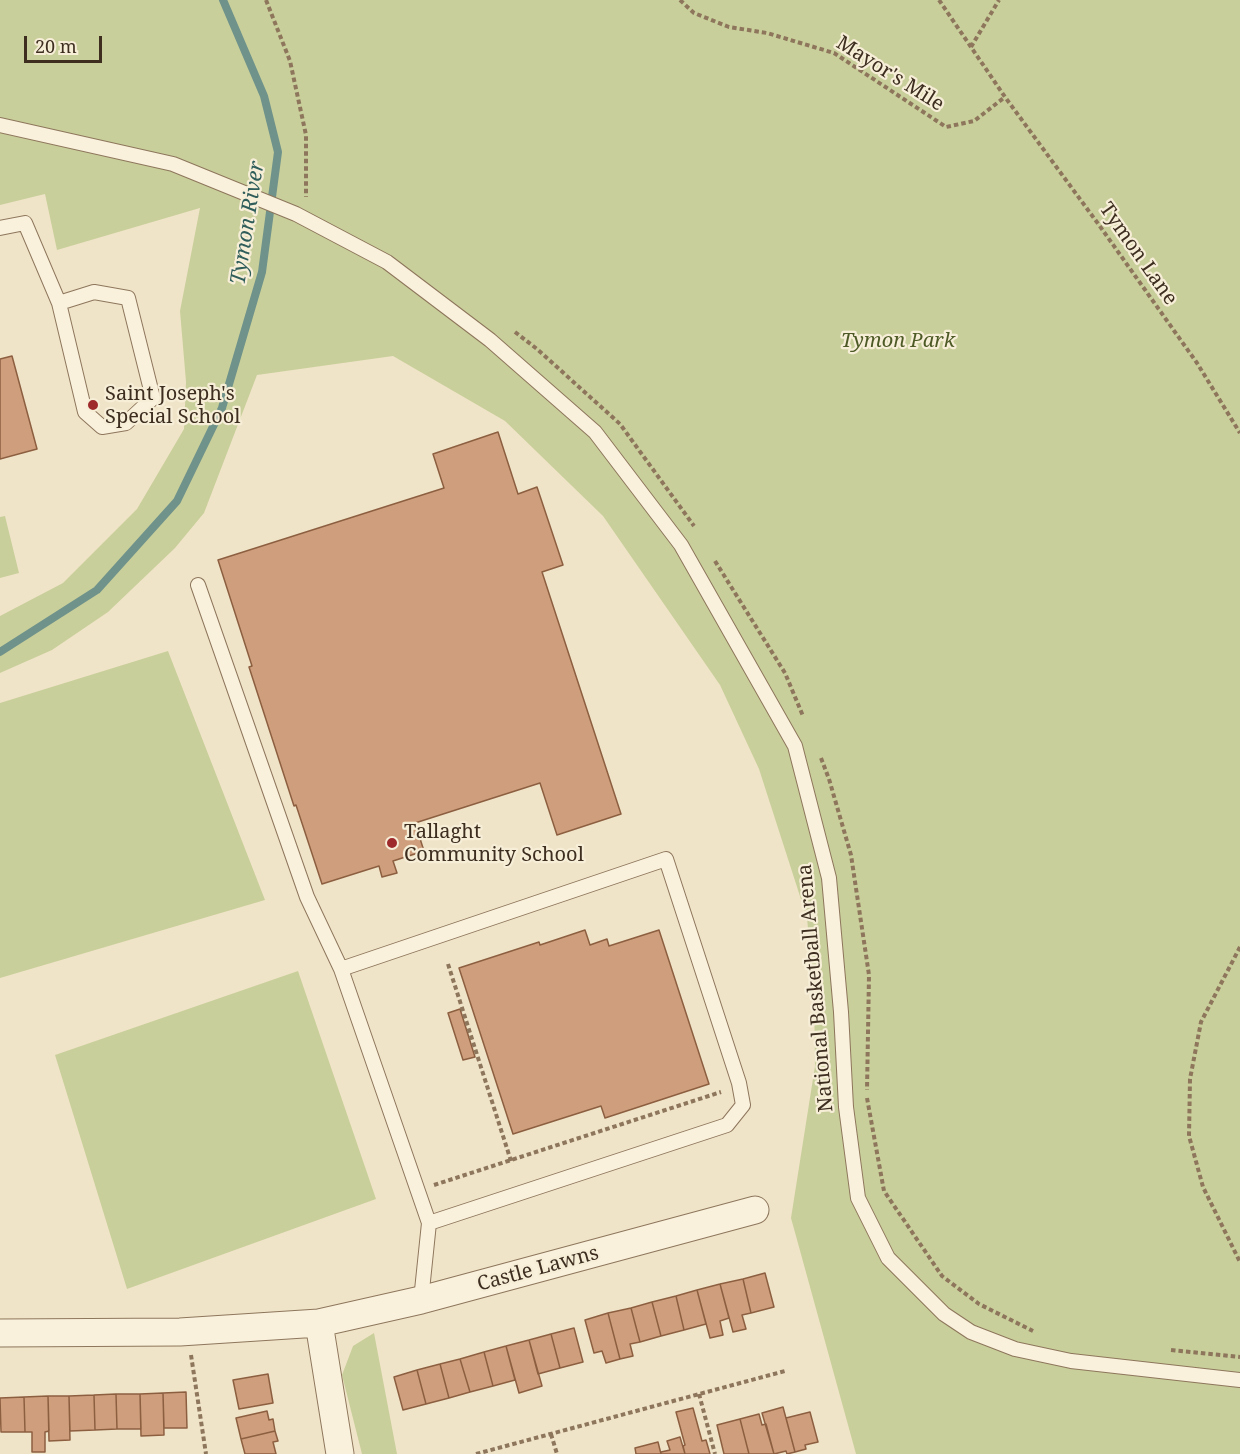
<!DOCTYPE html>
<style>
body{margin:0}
#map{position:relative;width:1240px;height:1454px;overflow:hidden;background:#f0e4c8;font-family:"Noto Serif",serif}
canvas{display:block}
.scale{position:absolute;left:24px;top:36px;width:78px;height:27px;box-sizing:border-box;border:3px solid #3d2e20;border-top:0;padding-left:8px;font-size:18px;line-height:21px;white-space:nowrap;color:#3d2e20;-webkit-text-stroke:4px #f7eed8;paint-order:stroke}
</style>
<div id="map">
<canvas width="1240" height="1454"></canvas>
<div class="scale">20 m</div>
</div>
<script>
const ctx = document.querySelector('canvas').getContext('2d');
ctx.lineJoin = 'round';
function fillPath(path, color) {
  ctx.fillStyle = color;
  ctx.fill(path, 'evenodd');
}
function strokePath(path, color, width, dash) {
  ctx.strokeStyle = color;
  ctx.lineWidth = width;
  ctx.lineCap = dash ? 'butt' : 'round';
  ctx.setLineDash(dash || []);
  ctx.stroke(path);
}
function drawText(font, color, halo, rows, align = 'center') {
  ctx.font = font + ' "Noto Serif",serif';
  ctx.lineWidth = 4.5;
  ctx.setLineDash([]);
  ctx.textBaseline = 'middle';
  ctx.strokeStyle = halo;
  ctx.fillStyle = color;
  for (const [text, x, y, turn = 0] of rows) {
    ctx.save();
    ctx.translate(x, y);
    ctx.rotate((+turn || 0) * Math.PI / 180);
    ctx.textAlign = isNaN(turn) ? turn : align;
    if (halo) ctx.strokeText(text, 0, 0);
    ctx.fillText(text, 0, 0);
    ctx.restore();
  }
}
const green = new Path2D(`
 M0,0H1240V1454H856L791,1218L815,1066L814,991L807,918L759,769L720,685L603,516L505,421L393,356L257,375L204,513L175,548L108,612L52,650L0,673V616L63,583L137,509L184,429L186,382L180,311L200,208L57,250L45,194L0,205Z
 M5,516L19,573L0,578V517Z
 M168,651L265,900L0,978V703Z
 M298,971L376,1199L127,1289L55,1055Z
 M374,1333L397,1454H362L342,1375L353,1346Z`);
const stream = new Path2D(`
 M0,652L97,590L177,501L222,408L262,272L278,152L264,96L223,0`);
const building = new Path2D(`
 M12,356L37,449L0,459V359Z
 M498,432L518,494L537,487L563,565L542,572L621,814L557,835L540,783L415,823L424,851L393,861L397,873L382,877L379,866L322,884L296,805L294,806L249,667L252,666L218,560L444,488L433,454Z
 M585,930L590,945L607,939L609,946L659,930L709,1084L605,1118L601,1106L513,1134L459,968L539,942L540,945Z
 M460,1009L475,1057L463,1060L448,1013Z
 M765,1273L774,1307L751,1313L743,1279Z
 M743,1279L751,1313L742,1315L746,1329L733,1332L720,1284Z
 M720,1284L729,1318L720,1321L723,1335L710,1338L697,1290Z
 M697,1290L706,1324L684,1330L676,1296Z
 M676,1296L684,1330L661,1336L652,1302Z
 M652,1302L661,1336L640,1342L631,1308Z
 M631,1308L640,1342L630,1344L633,1356L620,1359L608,1313Z
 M608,1313L620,1359L606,1363L602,1351L594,1353L585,1320Z
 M574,1328L583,1362L560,1368L551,1334Z
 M551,1334L560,1368L538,1374L529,1340Z
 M529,1340L542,1386L519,1393L506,1346Z
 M506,1346L515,1380L493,1386L484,1352Z
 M484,1352L493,1386L470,1392L460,1359Z
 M460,1359L470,1392L449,1398L440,1364Z
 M440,1364L449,1398L426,1404L417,1370Z
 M417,1370L426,1404L403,1410L394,1377Z
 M268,1374L273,1403L239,1409L233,1380Z
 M186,1392L187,1428H164L163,1393Z
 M163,1393L164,1435L141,1436L140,1394Z
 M116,1394L117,1429L95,1430L94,1395Z
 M116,1394H140L141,1429H117Z
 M94,1395L95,1430L70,1431L69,1396Z
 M48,1396L49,1431L45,1432V1452H32V1432H25L24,1397Z
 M48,1396H69L70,1440L49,1441Z
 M24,1397L25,1432H1L0,1398Z
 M783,1407L795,1452L787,1454L786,1451L774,1454L762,1413Z
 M693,1408L702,1441L706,1440L710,1454H685L683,1446L685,1445L676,1412Z
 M267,1411L269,1420L273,1419L275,1431L241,1439L236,1418Z
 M810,1412L818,1442L805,1445L806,1449L795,1452L786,1418Z
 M759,1414L762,1425L766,1424L774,1454H749L740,1419Z
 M740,1419L749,1454H724L717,1425Z
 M275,1431L278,1441L273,1442L276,1454H245L241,1439Z
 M680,1437L685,1454H661V1452L670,1450L667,1441Z
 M658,1442L661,1454H636L635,1448Z`);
const path = new Path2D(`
 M266,0L290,61L306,135V197
 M680,0L694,13L729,27L767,33L834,53L946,127L974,121L1005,97
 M939,0L1005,97L1099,225L1197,363L1240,433
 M971,47L999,0
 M515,332L537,349L620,424L694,526
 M715,561L785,673L803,716
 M821,758L829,779L851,855L869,975L867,1090
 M1240,947L1201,1022L1190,1079L1189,1136L1203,1187L1240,1262
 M448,964L511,1161
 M867,1098L884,1191L942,1276L979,1304L1033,1331
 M434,1185L721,1092
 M1171,1350L1240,1357
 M191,1355L206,1454
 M699,1394L715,1454
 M551,1434L557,1454
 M476,1454L785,1371`);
const lane = new Path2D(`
 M0,125L173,164L296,214L387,262L490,340L595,432L681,545L795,746L829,878L841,1012L846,1107L858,1198L888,1258L944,1314L971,1332L1015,1349L1071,1361L1240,1380
 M0,228L25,223L59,303L85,412L102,427L126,423L153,398L128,298L94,292L59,303
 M198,585L307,897L341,969
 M421,1300L429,1223L341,969L666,859L739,1083L743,1105L727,1125L429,1223`);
const street = new Path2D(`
 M319,1323L340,1454
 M0,1333L180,1332L319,1323L421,1300L755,1210`);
const markers = [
 [93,405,6,"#9e2a2b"],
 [392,843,6,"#9e2a2b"]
];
const streetNames = [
 ["Mayor's Mile",890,74,32],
 ["Tymon Lane",1138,254,55],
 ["National Basketball Arena",816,988,-95],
 ["Castle Lawns",538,1269,-15]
];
const parkNames = [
 ["Tymon Park",898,341]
];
const poiNames = [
 ["Saint Joseph's",105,394],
 ["Special School",105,417],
 ["Tallaght",404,832],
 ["Community School",404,855]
];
const waterNames = [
 ["Tymon River",248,223,-81]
];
fillPath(green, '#c9cf9b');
strokePath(stream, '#6f938a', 8);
fillPath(building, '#cf9f7d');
strokePath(building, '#8d5f41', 1.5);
strokePath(lane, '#8d765c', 16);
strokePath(street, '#8d765c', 29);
strokePath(path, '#8d765c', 4, [4.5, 3]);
strokePath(lane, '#faf1dc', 14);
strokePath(street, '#faf1dc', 27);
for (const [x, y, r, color] of markers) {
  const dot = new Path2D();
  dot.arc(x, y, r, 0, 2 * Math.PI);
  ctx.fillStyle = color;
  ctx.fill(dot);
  strokePath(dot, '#f7eed8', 2);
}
drawText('20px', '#3d2e20', '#f7eed8', streetNames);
drawText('italic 20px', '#4d5a26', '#f7eed8', parkNames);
drawText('20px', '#3d2e20', '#f7eed8', poiNames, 'left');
drawText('italic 21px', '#2f5d5a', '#f7eed8', waterNames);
</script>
